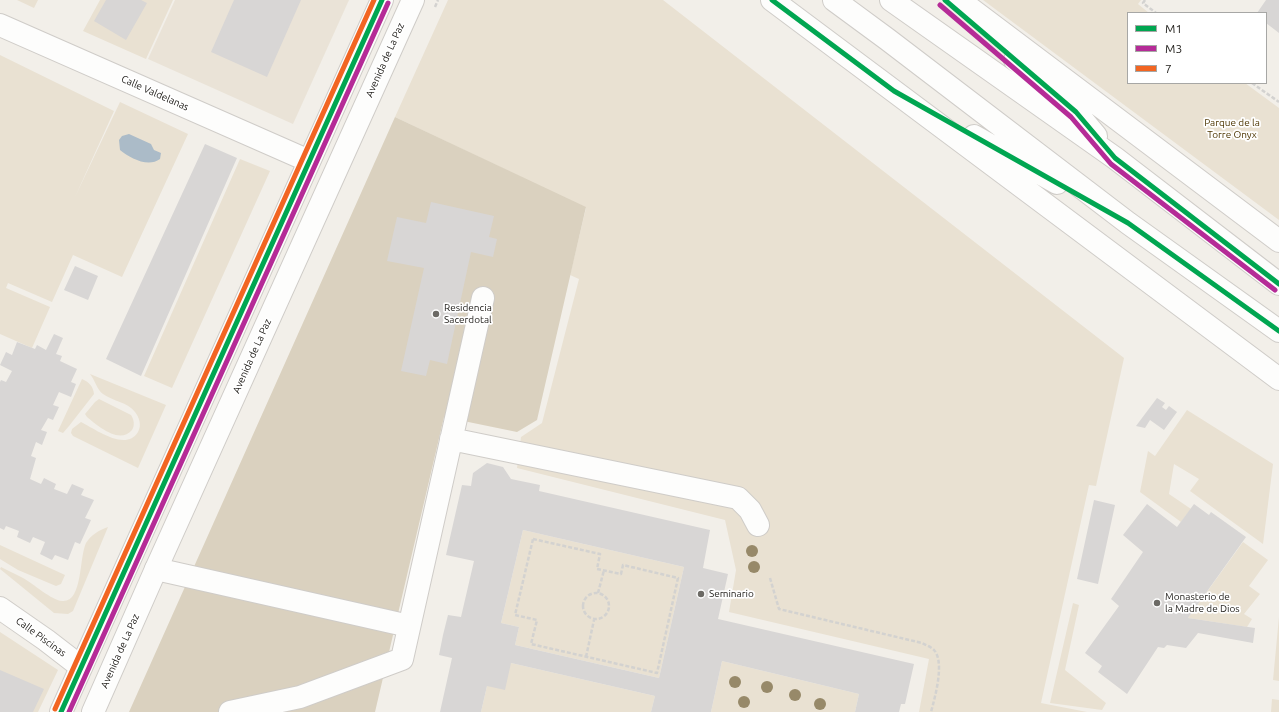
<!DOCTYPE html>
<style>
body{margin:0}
#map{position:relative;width:1279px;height:712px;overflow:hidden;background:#f2efe9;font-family:Ubuntu,sans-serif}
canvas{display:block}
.legend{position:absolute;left:1127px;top:12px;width:140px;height:72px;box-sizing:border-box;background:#fff;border:1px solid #a7a7a5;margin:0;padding:5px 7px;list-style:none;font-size:12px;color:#24221e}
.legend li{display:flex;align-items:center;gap:8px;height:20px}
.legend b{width:20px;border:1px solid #a7a7a5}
</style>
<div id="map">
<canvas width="1279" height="712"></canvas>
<ul class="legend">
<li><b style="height:5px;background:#00a651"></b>M1</li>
<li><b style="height:5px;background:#b52b97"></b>M3</li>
<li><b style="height:5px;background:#f26522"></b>7</li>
</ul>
</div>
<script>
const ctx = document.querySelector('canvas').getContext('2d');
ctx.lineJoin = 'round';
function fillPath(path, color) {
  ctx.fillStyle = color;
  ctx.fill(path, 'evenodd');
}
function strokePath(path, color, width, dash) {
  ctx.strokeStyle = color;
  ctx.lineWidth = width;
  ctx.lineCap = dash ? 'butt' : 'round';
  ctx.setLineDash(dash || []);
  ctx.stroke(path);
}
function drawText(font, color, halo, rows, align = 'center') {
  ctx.font = font + ' Ubuntu,sans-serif';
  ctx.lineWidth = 3.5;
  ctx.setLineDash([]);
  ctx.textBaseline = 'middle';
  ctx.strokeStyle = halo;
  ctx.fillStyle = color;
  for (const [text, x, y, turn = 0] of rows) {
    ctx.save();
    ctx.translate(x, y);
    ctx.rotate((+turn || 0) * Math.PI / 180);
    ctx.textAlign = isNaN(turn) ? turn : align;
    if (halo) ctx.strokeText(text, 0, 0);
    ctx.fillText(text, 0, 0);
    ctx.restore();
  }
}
const built = new Path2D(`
 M175,0H349L293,124L148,59Z`);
const green = new Path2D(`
 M17,0H38L34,8Z
 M100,0H173L146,59L83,31Z
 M448,0H663L1124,358L1096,486L1089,485L1041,703L1087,712H919L929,659L729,612L736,570L725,520L517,468L521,437L542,423L579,279L570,275L586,208L395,117Z
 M983,0H1141L1138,4L1149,13H1128V83H1245L1279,108V220Z
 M0,55L114,111L75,197L120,102L188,134L122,277L73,255L52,302L8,283L6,288L50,307L32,348L0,334Z
 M240,159L270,171L172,388L144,376Z
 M90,374L166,405L138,468L73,436L71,433L72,429L81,422C95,429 126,452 138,432C142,425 139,417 135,412C128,402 112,401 103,394C97,390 95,380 90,374Z
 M82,379C89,382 93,386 94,394L69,426L63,433L58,431Z
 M99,399L131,415C134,419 135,426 132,430C119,445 97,425 87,417L85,414L95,402Z
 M1187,410L1273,464L1263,544L1190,491L1199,479L1174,464L1169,494L1191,509L1181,522L1140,492L1148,451L1155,456Z
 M108,527L73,611L68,614L54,613L0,569L1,567C8,571 16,574 23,578C34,584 51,600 62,601C83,603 79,557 86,543C91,535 99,530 108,527Z
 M523,530L684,567L659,678L515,645L519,627L501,623Z
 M1243,542L1268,560L1249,586L1260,594L1244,614L1252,619L1247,627L1188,618Z
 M0,545L65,575L61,584L56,586L18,570L0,559Z
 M1073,603L1079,605L1065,670L1106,703L1102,710L1050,703Z
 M1279,617V681L1273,680Z
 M0,632L58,670L38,712H0Z
 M722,661L859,694L855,712H711Z
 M511,663L655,696L651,712H481L487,686Z
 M1272,699L1279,700V712H1271Z`);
const forest = new Path2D(`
 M395,117L586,207L537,420L517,432L444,417L375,712H129Z`);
const water = new Path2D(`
 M129,134L151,144L154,150L161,153L160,159C148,168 130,158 120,150L119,140L122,136Z`);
const building = new Path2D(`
 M106,0H141L147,3L126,40L94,21Z
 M234,0H301L267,77L211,52Z
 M1266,0H1279V33L1266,23V13H1257Z
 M205,144L237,158L141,376L106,359Z
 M431,202L494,216L489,237L497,239L493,257L471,252L447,364L430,360L426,376L401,371L424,268L387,261L397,217L426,223Z
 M75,266L98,276L88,300L64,290Z
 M54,334L63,338L56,354L62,356L60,361L77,369L71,382L76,384L71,397L59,392L53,405L59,407L53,420L48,418L41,430L47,432L42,445L36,442L31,456L36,458L30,479L41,484L44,478L56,484L54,489L67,494L72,484L84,489L81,495L94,500L85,518L91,520L80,544L75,542L68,560L55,555L52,560L40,554L45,542L33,537L30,543L17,537L19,531L6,526L4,530L0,528V382L1,380L6,382L12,371L0,365L6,352L12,355L17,342L35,349L37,345L46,350Z
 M1157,398L1165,403L1162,407L1166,410L1169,406L1177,412L1164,430L1150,420L1145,428L1136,426Z
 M487,463L503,467L511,479L540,485L539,491L710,530L703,568L728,574L718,619L914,664L905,704H901L899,712H855L859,694L722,661L711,712H651L655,696L511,663L505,690L487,686L481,712H440L452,658L439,655L443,635L448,615L461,617L474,561L446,555L462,485L471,486L473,473ZM523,530L684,567L659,678L515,645L519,627L501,623Z
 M1094,500L1115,505L1098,584L1077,579Z
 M1147,504L1177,527L1194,504L1209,515L1211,512L1246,537L1188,618L1255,628L1253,643L1198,633L1186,648L1167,645L1164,648L1158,647L1127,694L1098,672L1102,666L1085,653L1119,606L1111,599L1143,552L1123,535Z
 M0,670L44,689L33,712H0Z`);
const path = new Path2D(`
 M1145,0L1143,3L1156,13
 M435,7L438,0
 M1252,83L1279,102
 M533,539L600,554L597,569L621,574L623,565L678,578L657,673L531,644L537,620L515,615Z
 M770,578L779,609L922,643C926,645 931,647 934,650C945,662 935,697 931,712
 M583 606a13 13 0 1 1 26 0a13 13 0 1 1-26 0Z
 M598,593L604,570
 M586,657L594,620`);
const minor = new Path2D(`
 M0,25L309,161
 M451,439L738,498L750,510L758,525
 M156,569L409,626
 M0,608L46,640L81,667
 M230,712L300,697L402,659L483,298`);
const major = new Path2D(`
 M61,712L382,0
 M93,712L156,569L413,0`);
const highway = new Path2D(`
 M772,0L1279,379
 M834,0L887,39L1128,223L1279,331
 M891,0L1115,158L1279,284
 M959,0L1279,241
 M1015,60L1076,112L1096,136
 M974,136L1057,183`);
const bus1 = new Path2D(`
 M772,0L894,91L1128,223L1279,331
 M945,0L1076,112L1115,158L1279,284
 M61,712L382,0`);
const bus2 = new Path2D(`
 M940,5L1071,117L1111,164L1275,290
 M69,712L388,3`);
const bus3 = new Path2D(`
 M55,709L374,0`);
const trees = [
 [752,551],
 [754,567],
 [735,682],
 [767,687],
 [795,695],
 [744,702],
 [820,704]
];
const markers = [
 [436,314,4,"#6c6a65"],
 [701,594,4,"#6c6a65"],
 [1157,603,4,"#6c6a65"]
];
const streetNames = [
 ["Avenida de La Paz",385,60,-66],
 ["Calle Valdelanas",155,93,24],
 ["Avenida de La Paz",252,356,-66],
 ["Calle Piscinas",41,637,36],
 ["Avenida de La Paz",120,651,-66]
];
const parkNames = [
 ["Parque de la",1232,123],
 ["Torre Onyx",1232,135]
];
const poiNames = [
 ["Residencia",444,308],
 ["Sacerdotal",444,320],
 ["Seminario",709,594],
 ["Monasterio de",1165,597],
 ["la Madre de Dios",1165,609]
];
fillPath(built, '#eae3d7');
fillPath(green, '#e9e1d2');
fillPath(forest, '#dad1bf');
fillPath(water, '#abbbc8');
fillPath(building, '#d8d6d5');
strokePath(minor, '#cfccc8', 24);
strokePath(major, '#cfccc8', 24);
strokePath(highway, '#cfccc8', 24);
strokePath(path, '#d3d2d0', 2.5, [4, 2]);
strokePath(minor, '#fdfdfc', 22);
strokePath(major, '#fdfdfc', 22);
strokePath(highway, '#fdfdfc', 22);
strokePath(bus1, '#00a651', 5);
strokePath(bus2, '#b52b97', 5);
strokePath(bus3, '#f26522', 5);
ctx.fillStyle = '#978969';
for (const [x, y] of trees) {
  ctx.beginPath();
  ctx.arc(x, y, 6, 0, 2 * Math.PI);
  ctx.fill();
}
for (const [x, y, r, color] of markers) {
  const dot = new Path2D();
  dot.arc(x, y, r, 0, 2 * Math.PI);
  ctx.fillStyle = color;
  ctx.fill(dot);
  strokePath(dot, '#fff', 1.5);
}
drawText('10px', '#24221e', '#fff', streetNames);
drawText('10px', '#4c3500', '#fff', parkNames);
drawText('10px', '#24221e', '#fff', poiNames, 'left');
</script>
